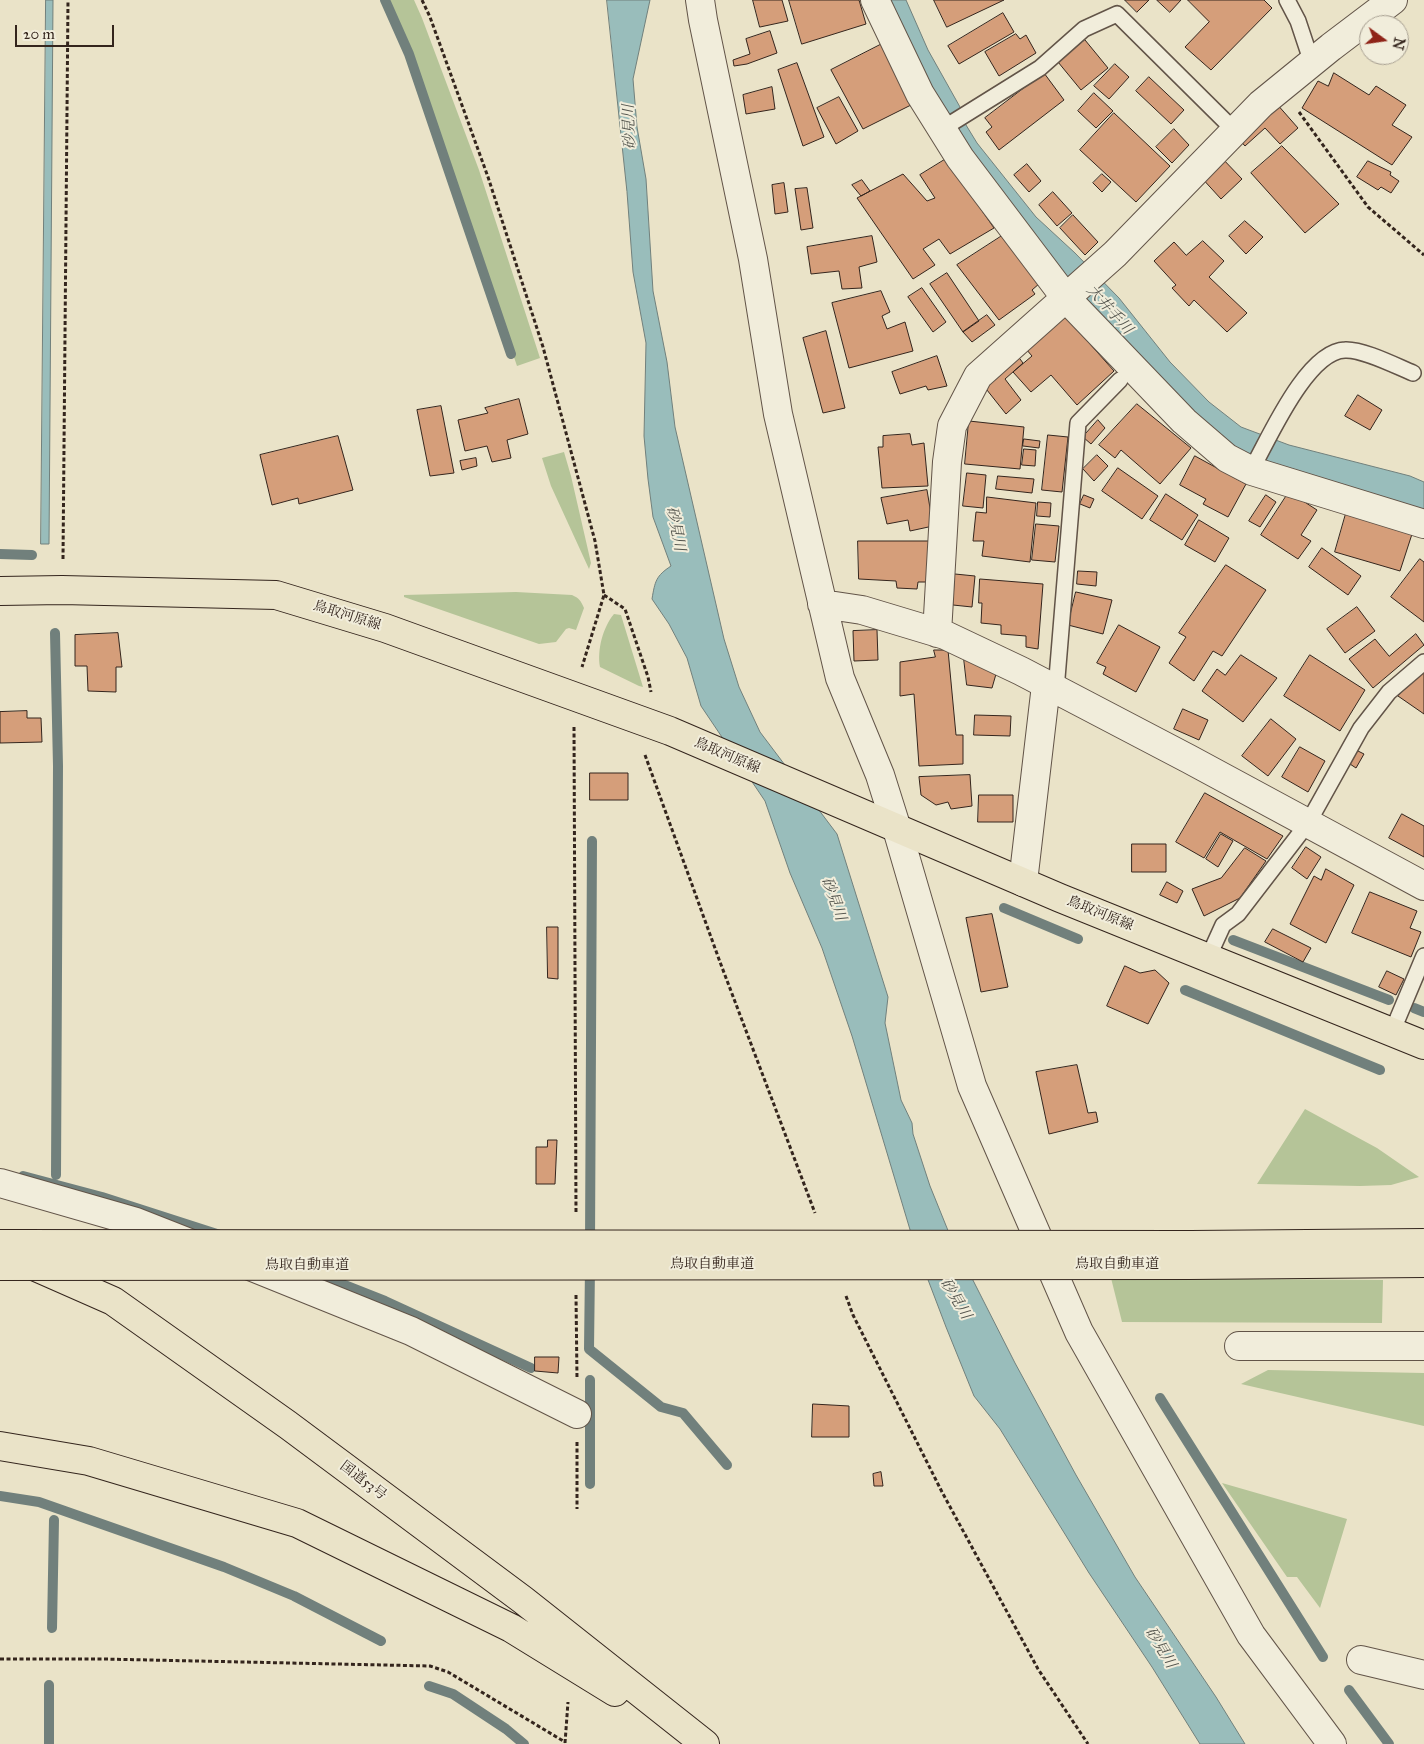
<!DOCTYPE html>
<meta charset="utf-8">
<style>
body{margin:0}
#map{position:relative;width:1424px;height:1744px;overflow:hidden;background:#eae3c8;font-family:"IM FELL Great Primer",serif}
canvas{display:block}
.north{position:absolute;left:1359px;top:15px;width:50px;height:50px;box-sizing:border-box;background:#f1eddb;border:1px solid #a59d8f;border-radius:50%;rotate:104deg;font-size:14px;font-weight:700;line-height:20px;text-align:center;color:#34251d}
.north::after{content:'';display:block;margin:auto;width:18px;height:22px;background:#8f2418;clip-path:polygon(50% 0,100% 100%,50% 72%,0 100%)}
.scale{position:absolute;left:15px;top:25px;width:99px;height:22px;box-sizing:border-box;border:2px solid #34251d;border-top:0;padding-left:6px;font-size:15px;line-height:18px;white-space:nowrap;color:#34251d;-webkit-text-stroke:4px #f1eddb;paint-order:stroke}
</style>
<div id="map">
<canvas width="1424" height="1744"></canvas>
<div class="north">N</div>
<div class="scale">20 m</div>
</div>
<script>
const ctx = document.querySelector('canvas').getContext('2d');
ctx.lineJoin = 'round';
function fillPath(path, color) {
  ctx.fillStyle = color;
  ctx.fill(path, 'evenodd');
}
function strokePath(path, color, width, dash) {
  ctx.strokeStyle = color;
  ctx.lineWidth = width;
  ctx.lineCap = dash ? 'butt' : 'round';
  ctx.setLineDash(dash || []);
  ctx.stroke(path);
}
function drawText(font, color, halo, rows, align = 'center') {
  ctx.font = font + ' "IM FELL Great Primer","Noto Serif JP",serif';
  ctx.lineWidth = 4;
  ctx.setLineDash([]);
  ctx.textBaseline = 'middle';
  ctx.strokeStyle = halo;
  ctx.fillStyle = color;
  for (const [text, x, y, turn = 0] of rows) {
    ctx.save();
    ctx.translate(x, y);
    ctx.rotate((+turn || 0) * Math.PI / 180);
    ctx.textAlign = isNaN(turn) ? turn : align;
    if (halo) ctx.strokeText(text, 0, 0);
    ctx.fillText(text, 0, 0);
    ctx.restore();
  }
}
const green = new Path2D(`
 M387,0H414L422,18L479,170L540,358L517,366L410,51Z
 M564,452L571,476L591,563L589,569L551,486L542,458Z
 M516,592L572,595C579,598 581,601 584,608L576,630L569,628L566,629L556,642L539,644L404,597V595Z
 M614,614L621,615L643,687L639,686L600,667C597,650 603,627 614,614Z
 M1305,1109L1377,1148L1419,1177L1391,1185L1360,1186L1257,1184Z
 M1111,1278L1383,1280L1382,1323L1122,1322Z
 M1268,1370L1424,1373V1426L1241,1384Z
 M1222,1483L1347,1519L1320,1608L1297,1577H1287Z`);
const water = new Path2D(`
 M46,0H53L49,544H41Z
 M607,0H650L633,79L637,127L646,179L653,291L667,362L675,427L724,639L739,687L760,732L837,834L888,997L885,1023L901,1100L912,1123L913,1134L930,1186L949,1233L1015,1363L1076,1475L1135,1577L1216,1697L1245,1744H1200L1152,1667L1089,1573L1000,1429L974,1396L946,1327L914,1243L852,1036L822,948L790,873L765,801L701,706L687,658L669,624L652,599C655,581 656,576 671,566L653,517L648,479L644,436L646,343L633,272L627,192Z
 M884,0H906L928,50L960,107L966,125L977,143L1036,217L1075,253L1119,298L1170,362L1209,402L1241,427L1289,445L1410,476L1424,482V513L1241,453L1160,385L1029,234L938,112Z`);
const stream = new Path2D(`
 M385,0L409,54L511,354
 M0,554L32,555
 M55,633L58,766L56,1175
 M1004,908L1078,939
 M1233,940L1389,1000
 M1185,990L1380,1070
 M1414,1008L1424,1012
 M23,1176L102,1197L220,1235
 M590,1242L592,841
 M590,1267L589,1349L661,1407L683,1413L727,1465
 M319,1275L385,1301L531,1368
 M590,1380V1484
 M1160,1398L1323,1657
 M0,1496L39,1502L224,1567L294,1596L381,1641
 M52,1628L54,1520
 M49,1685V1744
 M429,1686L453,1694L506,1729L524,1744
 M1349,1690L1389,1744`);
const building = new Path2D(`
 M753,0H782L788,21L760,27Z
 M789,0H859L866,24L802,44Z
 M934,0H1004L947,27Z
 M1125,0H1149L1137,12Z
 M1157,0H1181L1170,12Z
 M1188,0H1264L1272,8L1211,70L1185,47L1209,22Z
 M1003,13L1014,32L959,64L948,46Z
 M770,31L777,53L747,64L734,66L733,60L750,54L746,39Z
 M1016,34L1020,39L1026,35L1036,53L999,76L985,52Z
 M1085,40L1108,68L1081,90L1058,62Z
 M882,44L911,105L863,129L831,70Z
 M797,63L824,137L803,146L778,70Z
 M1115,64L1129,77L1109,99L1094,86Z
 M1044,73L1064,100L999,150L986,132L992,127L985,118Z
 M1334,73L1369,95L1376,86L1406,105L1392,125L1412,137L1392,165L1302,108L1318,81L1328,86Z
 M1149,77L1184,110L1171,124L1136,91Z
 M772,87L775,109L746,114L743,95Z
 M1094,93L1113,111L1096,128L1078,111Z
 M839,97L858,131L836,144L817,108Z
 M1276,103L1298,128L1280,144L1265,128L1245,146L1238,138Z
 M1114,113L1170,166L1136,202L1080,150Z
 M1174,129L1189,145L1172,163L1156,147Z
 M1282,146L1339,204L1305,233L1251,173Z
 M1220,156L1242,179L1221,199L1200,176Z
 M946,159L994,228L950,254L939,239L923,249L935,265L913,279L857,198L903,174L927,201L935,198L920,175Z
 M1368,161L1391,172L1390,175L1399,181L1391,193L1381,187L1378,190L1357,177Z
 M1027,164L1041,181L1029,192L1014,175Z
 M1102,174L1111,182L1102,192L1093,183Z
 M862,180L870,191L861,196L852,185Z
 M784,183L788,212L775,214L772,185Z
 M807,188L813,228L801,230L795,189Z
 M1053,192L1072,213L1057,226L1039,205Z
 M1073,215L1098,242L1085,255L1060,228Z
 M1245,221L1263,237L1246,254L1229,236Z
 M1005,234L1040,283L1032,290L1035,294L999,320L957,265Z
 M872,236L877,262L859,267L862,288L842,289L839,271L811,274L807,247Z
 M1203,241L1224,261L1209,277L1247,313L1227,332L1194,300L1189,306L1172,288L1176,285L1154,261L1174,242L1186,255Z
 M947,273L979,321L963,332L930,284Z
 M922,288L946,322L933,332L908,297Z
 M881,291L890,312L882,316L887,329L905,322L913,351L849,368L832,303Z
 M1067,311L1074,326L1114,371L1077,405L1051,375L1031,392L1013,372L1032,356L1026,349Z
 M987,315L995,325L972,342L963,332Z
 M826,331L845,408L823,413L803,338Z
 M1017,355L1023,363L1005,379L1021,400L1006,414L983,385Z
 M937,356L947,386L928,390L926,386L900,394L892,372Z
 M1358,395L1382,410L1370,430L1345,416Z
 M519,399L528,434L507,440L511,458L492,462L487,446L465,451L458,420L488,413L485,408Z
 M1137,404L1191,448L1160,484L1121,450L1115,458L1099,445Z
 M441,406L454,473L430,476L417,410Z
 M1098,420L1105,428L1091,444L1083,437Z
 M969,421L1024,427L1020,469L965,464Z
 M910,434L912,445L924,443L928,486L882,488L878,447H883V436Z
 M1048,435L1068,437L1062,492L1042,490Z
 M338,436L353,490L299,504L298,498L272,505L260,455Z
 M1024,439L1040,441L1039,448L1023,446Z
 M1024,449L1036,450L1035,466L1022,465Z
 M1097,455L1108,466L1094,481L1083,469Z
 M1195,456L1246,484L1228,517L1203,504L1206,499L1180,485Z
 M476,458L477,466L462,470L460,461Z
 M1118,468L1158,496L1142,519L1102,491Z
 M967,473L986,475L983,508L963,506Z
 M998,476L1034,479L1032,493L996,489Z
 M927,490L933,526L910,531L908,520L887,524L881,498Z
 M1289,492L1317,510L1301,535L1311,541L1298,559L1261,535Z
 M1166,494L1198,515L1182,540L1150,520Z
 M1084,495L1094,499L1090,508L1080,504Z
 M1266,495L1276,502L1260,527L1249,521Z
 M987,497L1036,503L1030,562L982,556L984,541H973L976,512L986,513Z
 M1038,502L1051,503L1050,517L1037,516Z
 M1347,510L1413,531L1400,571L1335,552Z
 M1199,520L1229,538L1215,562L1185,545Z
 M1036,524L1059,526L1055,562L1032,560Z
 M858,541H929V582H918L917,589L897,588L896,581L859,579Z
 M1322,548L1361,576L1348,595L1309,567Z
 M1420,559L1424,562V622L1391,597Z
 M1226,565L1266,590L1222,656L1213,651L1194,681L1169,663L1186,637L1179,633Z
 M1078,571L1097,572L1096,586L1077,584Z
 M955,574L975,576L972,607L953,605Z
 M980,579L1043,584L1038,649L1026,647V636L1001,634V625L981,623L982,603H979Z
 M1076,592L1112,600L1103,634L1068,625Z
 M1357,607L1375,631L1345,653L1327,629Z
 M1119,625L1160,647L1136,692L1103,674L1106,667L1097,663Z
 M877,630L878,660L854,661L853,631Z
 M118,633L122,667H116V692L88,691L87,666H75V635Z
 M1416,634L1424,645L1373,688L1349,659L1375,639L1389,656Z
 M934,650H948L956,735H963V764L919,766L914,694L900,696V662L935,657Z
 M1241,655L1277,678L1243,722L1202,691L1217,669L1225,675Z
 M1310,655L1365,690L1340,731L1284,696Z
 M964,659L996,674L992,688L967,685Z
 M1424,672V714L1398,696Z
 M1183,709L1208,720L1199,740L1174,729Z
 M27,711V718H41L42,742L0,743V712Z
 M975,715L1011,716L1010,736L974,735Z
 M1271,719L1296,739L1268,776L1242,756Z
 M1300,747L1325,761L1308,792L1282,777Z
 M1358,751L1364,754L1356,768L1350,764Z
 M590,773H628V800H590Z
 M970,775L972,806L951,809L948,802L936,805L921,795L919,777Z
 M1205,793L1283,836L1267,859L1220,832L1204,858L1176,842Z
 M979,795H1013V822H978Z
 M1402,814L1424,826V857L1389,838Z
 M1221,834L1233,841L1218,867L1206,859Z
 M1132,844H1166V872H1132Z
 M1306,847L1321,857L1307,879L1292,868Z
 M1245,848L1266,861L1240,898L1204,916L1192,889L1221,878Z
 M1326,869L1354,885L1326,943L1290,924L1314,876L1321,880Z
 M1167,882L1183,891L1177,903L1160,895Z
 M1370,892L1417,911L1410,928L1421,932L1411,957L1352,933Z
 M992,914L1008,987L981,992L966,918Z
 M547,927H558V979L548,978Z
 M1273,929L1311,948L1303,962L1265,942Z
 M1125,966L1140,973L1155,970L1169,983L1148,1024L1107,1006Z
 M1387,971L1404,979L1396,995L1379,987Z
 M1077,1065L1088,1113L1096,1112L1098,1122L1049,1134L1036,1072Z
 M548,1140H557L555,1184H536V1147H547Z
 M535,1357H559L558,1373L535,1371Z
 M813,1404L849,1406V1437H812Z
 M881,1472L883,1486H874L873,1474Z`);
const path = new Path2D(`
 M422,0L430,17L488,177L543,347L595,541L604,595L582,667
 M1299,112L1368,207L1424,255
 M63,559L68,0
 M604,595L625,609L648,677L651,692
 M574,727L576,1214
 M645,755L720,962L815,1213
 M576,1295L577,1379
 M846,1296L853,1315L942,1492L1038,1669L1088,1744
 M577,1442V1509
 M0,1659H103L430,1666L448,1672L565,1742
 M565,1743L568,1702`);
const service = new Path2D(`
 M1287,0L1298,21L1312,63
 M942,129L1040,68L1084,29L1117,14L1235,131
 M1255,463C1271,434 1308,351 1345,350C1363,349 1396,366 1413,373
 M1056,690L1078,423L1120,380
 M1208,958L1223,925L1238,914L1308,823L1361,728L1389,692L1424,662
 M1392,1032L1424,956`);
const minor = new Path2D(`
 M700,0L703,20L753,259L778,414L840,678L880,775L897,829L972,1086L1079,1332L1251,1635L1332,1744
 M875,0L920,94L960,158L1065,297L1184,421L1227,458L1252,471L1424,524
 M822,604L862,610L945,635L1021,671L1189,759L1424,886
 M937,633L947,462L952,426L978,376L1115,254L1261,104L1331,47L1393,0
 M1023,882L1046,685
 M0,1183L136,1222L192,1244
 M250,1266L411,1331L577,1414
 M1239,1346H1424
 M1361,1660L1424,1675`);
const primary = new Path2D(`
 M0,591L62,590L276,595L385,628L670,731L1060,898L1424,1045`);
const trunk = new Path2D(`
 M29,1264L113,1301L288,1425L523,1600L705,1744
 M0,1446L89,1461L297,1523L511,1628L615,1692`);
const motorwayBridge = new Path2D(`
 M0,1244L1191,1245L1424,1243
 M0,1266L1190,1265L1424,1263`);
const streetNames = [
 ["鳥取河原線",347,616,17],
 ["鳥取河原線",727,756,23],
 ["鳥取河原線",1100,914,22],
 ["鳥取自動車道",712,1265],
 ["鳥取自動車道",1117,1265],
 ["鳥取自動車道",307,1266],
 ["国道53号",363,1481,37]
];
const waterNames = [
 ["砂見川",630,127,-92],
 ["大井手川",1109,310,48],
 ["砂見川",675,529,79],
 ["砂見川",833,899,70],
 ["砂見川",955,1299,59],
 ["砂見川",1160,1648,59]
];
fillPath(green, '#b5c498');
fillPath(water, '#99bdbb');
strokePath(water, '#71807c', 1);
strokePath(stream, '#71807c', 10);
fillPath(building, '#d59e7a');
strokePath(building, '#34251d', 1);
strokePath(service, '#625448', 18);
strokePath(minor, '#625448', 30);
strokePath(primary, '#34251d', 30);
strokePath(trunk, '#34251d', 30);
strokePath(path, '#34251d', 3, [4, 2.5]);
strokePath(service, '#f1eddb', 15);
strokePath(minor, '#f1eddb', 28);
strokePath(primary, '#eae3c8', 28);
strokePath(trunk, '#eae3c8', 28);
strokePath(motorwayBridge, '#34251d', 30, []);
strokePath(motorwayBridge, '#eae3c8', 28);
drawText('14px', '#34251d', '#f1eddb', streetNames);
drawText('italic 15px', '#52534c', '#f1eddb', waterNames);
</script>
